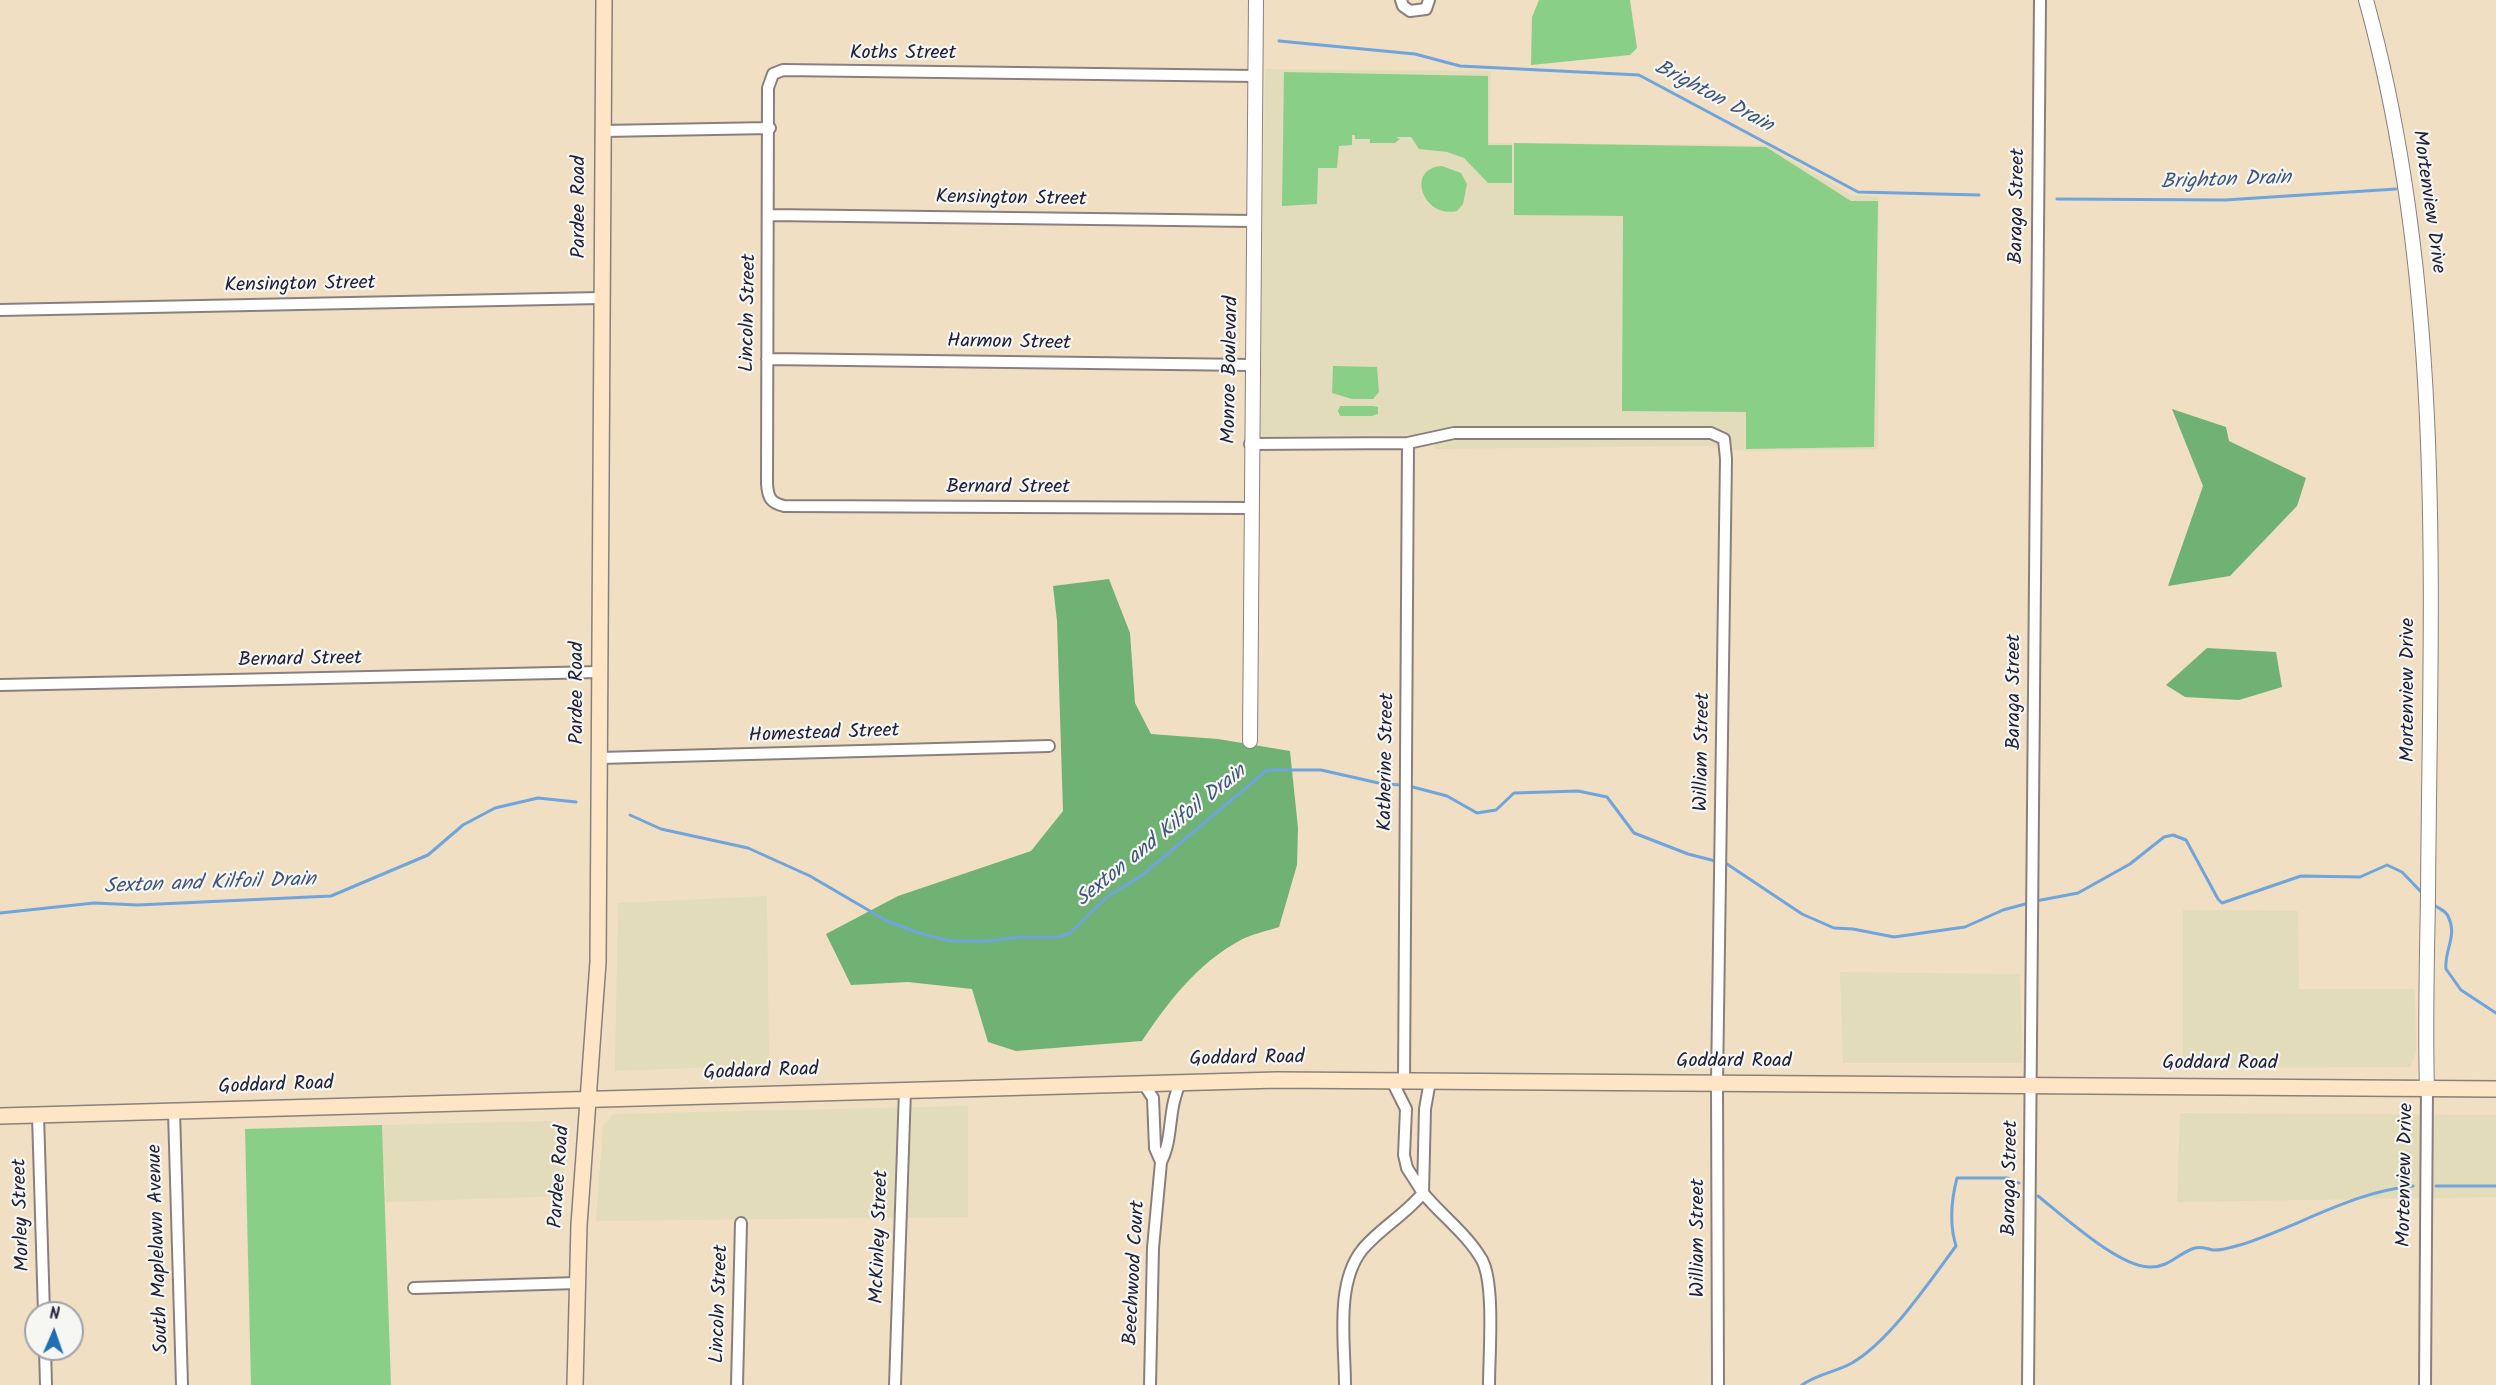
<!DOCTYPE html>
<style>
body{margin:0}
#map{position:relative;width:2496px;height:1385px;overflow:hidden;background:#f0dfc2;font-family:Kalam,sans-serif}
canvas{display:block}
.north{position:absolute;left:24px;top:1301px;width:60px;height:60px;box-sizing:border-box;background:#f6f6f2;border:2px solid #a1a1a9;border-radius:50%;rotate:2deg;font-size:16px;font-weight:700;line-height:24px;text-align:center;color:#22223b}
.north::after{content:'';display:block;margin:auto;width:21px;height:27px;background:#1f6fb2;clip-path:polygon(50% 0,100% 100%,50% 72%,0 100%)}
</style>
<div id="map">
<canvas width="2496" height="1385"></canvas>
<div class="north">N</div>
</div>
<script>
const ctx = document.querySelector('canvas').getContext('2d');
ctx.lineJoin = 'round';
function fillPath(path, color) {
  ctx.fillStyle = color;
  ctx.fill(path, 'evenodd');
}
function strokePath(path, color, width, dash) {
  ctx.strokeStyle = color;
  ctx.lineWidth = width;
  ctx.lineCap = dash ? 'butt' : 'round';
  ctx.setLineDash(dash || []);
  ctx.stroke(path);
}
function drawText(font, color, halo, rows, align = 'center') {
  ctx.font = font + ' Kalam,sans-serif';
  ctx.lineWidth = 4.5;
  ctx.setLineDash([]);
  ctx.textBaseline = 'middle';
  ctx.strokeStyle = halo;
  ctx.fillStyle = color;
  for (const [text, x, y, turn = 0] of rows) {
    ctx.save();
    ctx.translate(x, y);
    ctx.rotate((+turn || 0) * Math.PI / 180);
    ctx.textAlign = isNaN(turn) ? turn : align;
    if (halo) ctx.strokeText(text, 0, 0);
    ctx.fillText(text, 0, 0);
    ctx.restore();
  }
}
const built = new Path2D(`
 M1265,69L1491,71L1489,143L1766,145L1851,195L1879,197L1878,449L1745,451L1708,446L1435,449L1434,435L1260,436Z
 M767,896L769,1065L615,1071L618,903Z
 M2183,910L2298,911L2299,989H2415L2416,1052L2410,1067L2183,1068Z
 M1840,972L2020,974L2022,1063H1843Z
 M968,1106V1217L596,1221L603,1126L613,1114Z
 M2180,1113L2496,1115V1197L2177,1202Z
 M550,1121L564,1126L563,1196L386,1202L382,1125Z`);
const green = new Path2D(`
 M1539,0H1630L1637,48L1630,55L1531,65L1532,17Z
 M1284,72L1488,76V145H1512V183H1488L1464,158L1447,152L1419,149L1411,137H1396L1400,139L1395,143H1370V139H1355V135H1352V145L1339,146L1337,168H1318L1317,204L1282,206Z
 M1514,143L1766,147L1851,201H1878L1874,447L1746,449V412L1622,411L1623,216L1514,215Z
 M1442,166L1461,173L1467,184L1463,204L1457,211C1423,219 1405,168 1442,166Z
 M1333,366L1377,367L1379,392L1373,399H1352L1332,393Z
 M1340,406H1373L1378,407V414L1372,416H1340L1338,411Z
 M382,1125L391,1385H251L245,1129Z`);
const forest = new Path2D(`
 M2172,409L2226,427L2229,441L2306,478L2297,506L2230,576L2168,586L2203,486Z
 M1109,579L1130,633L1135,703L1151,734L1218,739L1290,751L1298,828L1297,865L1279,927C1267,931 1251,934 1239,941C1197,964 1168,1002 1142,1041L1016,1051L988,1042L972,989L908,982L851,985L826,934L898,896L1031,851L1063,811L1057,621L1053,586Z
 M2207,648L2276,652L2282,687L2239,700L2185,697L2166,685Z`);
const stream = new Path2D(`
 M1279,41L1415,54L1460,66L1639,75L1858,192L1979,195
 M2057,199L2225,200L2396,189
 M1409,786L1447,796L1477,813L1496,810L1514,793L1578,791L1607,797L1634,833L1688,854L1727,864L1802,914L1834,928L1853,929L1894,937L1965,927L2003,910L2029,903
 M630,815L661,829L748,848L810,876L887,921L919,933L950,941H987L1021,937H1059L1070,933L1108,896L1141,876L1267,770H1321L1383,784L1403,785
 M2036,901L2078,893L2130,864L2164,837L2173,835L2186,840L2218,899L2222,903L2301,876L2360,877L2387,865L2402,872L2424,895
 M2433,904C2438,909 2444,909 2448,916C2458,936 2444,950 2446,969L2461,990L2496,1013
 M0,913L94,903L138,905L331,896L428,855L463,825L495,808L538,798L576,802
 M2436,1186H2496
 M2038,1196C2063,1216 2118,1266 2149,1267C2169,1268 2178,1253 2195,1248C2201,1246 2207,1249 2213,1250C2221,1251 2232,1247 2240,1245C2298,1227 2351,1192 2413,1186
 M1802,1385C1817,1374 1836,1372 1852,1363C1890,1341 1930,1281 1956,1246C1949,1223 1951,1201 1957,1178H2008L2019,1183`);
const minor = new Path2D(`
 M1401,0L1403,6L1410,11L1426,9L1429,0
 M603,131L770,128
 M769,215L1253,221
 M0,310L601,298
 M767,359L1251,365
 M1250,444L1408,443L1454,433H1711L1724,439L1726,459L1717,1083L1718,1385
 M1250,508L784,506C771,503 768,498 767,484L768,88L773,74L783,70L1255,76
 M0,685L600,672
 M600,758L1049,746
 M1392,1081L1406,1109L1404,1155L1407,1168L1423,1193L1425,1109L1430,1081
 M1404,1081L1408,443
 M1143,1083L1153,1098L1155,1148L1161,1162C1174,1137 1167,1108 1181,1082
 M174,1111L182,1385
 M38,1115L44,1313
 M414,1288L577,1283
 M45,1349L46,1385
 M737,1385L741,1223
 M895,1385L905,1090
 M1150,1385L1153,1248L1161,1162
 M1345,1385C1345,1344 1335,1284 1362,1250C1379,1229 1405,1215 1423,1193C1441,1215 1468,1235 1482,1260C1495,1284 1489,1355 1489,1385
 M2028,1385L2040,0
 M2425,1385L2427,1088`);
const tertiary = new Path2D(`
 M2366,0C2447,292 2430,596 2428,896C2427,960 2425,1024 2427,1088
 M1250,741L1256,0`);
const secondary = new Path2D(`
 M0,1116L1277,1080L2496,1089
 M575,1385L579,1225L598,962L604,0`);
const streetNames = [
 ["Koths Street",903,55],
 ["Kensington Street",1011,200,1],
 ["Mortenview Drive",2427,202,82],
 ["Baraga Street",2019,206,-89],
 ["Pardee Road",581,207,-90],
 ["Kensington Street",300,286,-1],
 ["Lincoln Street",750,313,-89],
 ["Harmon Street",1009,344,1],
 ["Monroe Boulevard",1232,370,-89],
 ["Bernard Street",1008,489],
 ["Bernard Street",300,661,-1],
 ["Mortenview Drive",2410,690,-90],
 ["Baraga Street",2016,692,-90],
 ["Pardee Road",579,693,-90],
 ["Homestead Street",824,735,-2],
 ["William Street",1704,752,-89],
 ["Katherine Street",1388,762,-89],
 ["Goddard Road",1247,1060,-1],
 ["Goddard Road",1734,1063],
 ["Goddard Road",2220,1065],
 ["Goddard Road",761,1073,-2],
 ["Goddard Road",276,1087,-2],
 ["Mortenview Drive",2407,1175,-89],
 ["Pardee Road",561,1177,-86],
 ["Baraga Street",2012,1178,-89],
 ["Morley Street",23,1215,-92],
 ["McKinley Street",881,1237,-88],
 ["William Street",1700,1238,-90],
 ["South Maplelawn Avenue",160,1249,-92],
 ["Beechwood Court",1136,1273,-87],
 ["Lincoln Street",721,1304,-88]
];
const waterNames = [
 ["Brighton Drain",1713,98,28],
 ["Brighton Drain",2226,182,-2],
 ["Sexton and Kilfoil Drain",1162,837,-39],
 ["Sexton and Kilfoil Drain",210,885,-2]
];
fillPath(built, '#e2dcba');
fillPath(green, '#8acf88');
fillPath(forest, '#6fb274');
strokePath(stream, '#6fa4dc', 3);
strokePath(minor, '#89807e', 14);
strokePath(tertiary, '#89807e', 16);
strokePath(secondary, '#89807e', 18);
strokePath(minor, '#fff', 10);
strokePath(tertiary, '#fff', 14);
strokePath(secondary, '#fde5c5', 15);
drawText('20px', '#22223b', '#f6f6f2', streetNames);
drawText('italic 21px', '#41567b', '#f6f6f2', waterNames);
</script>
